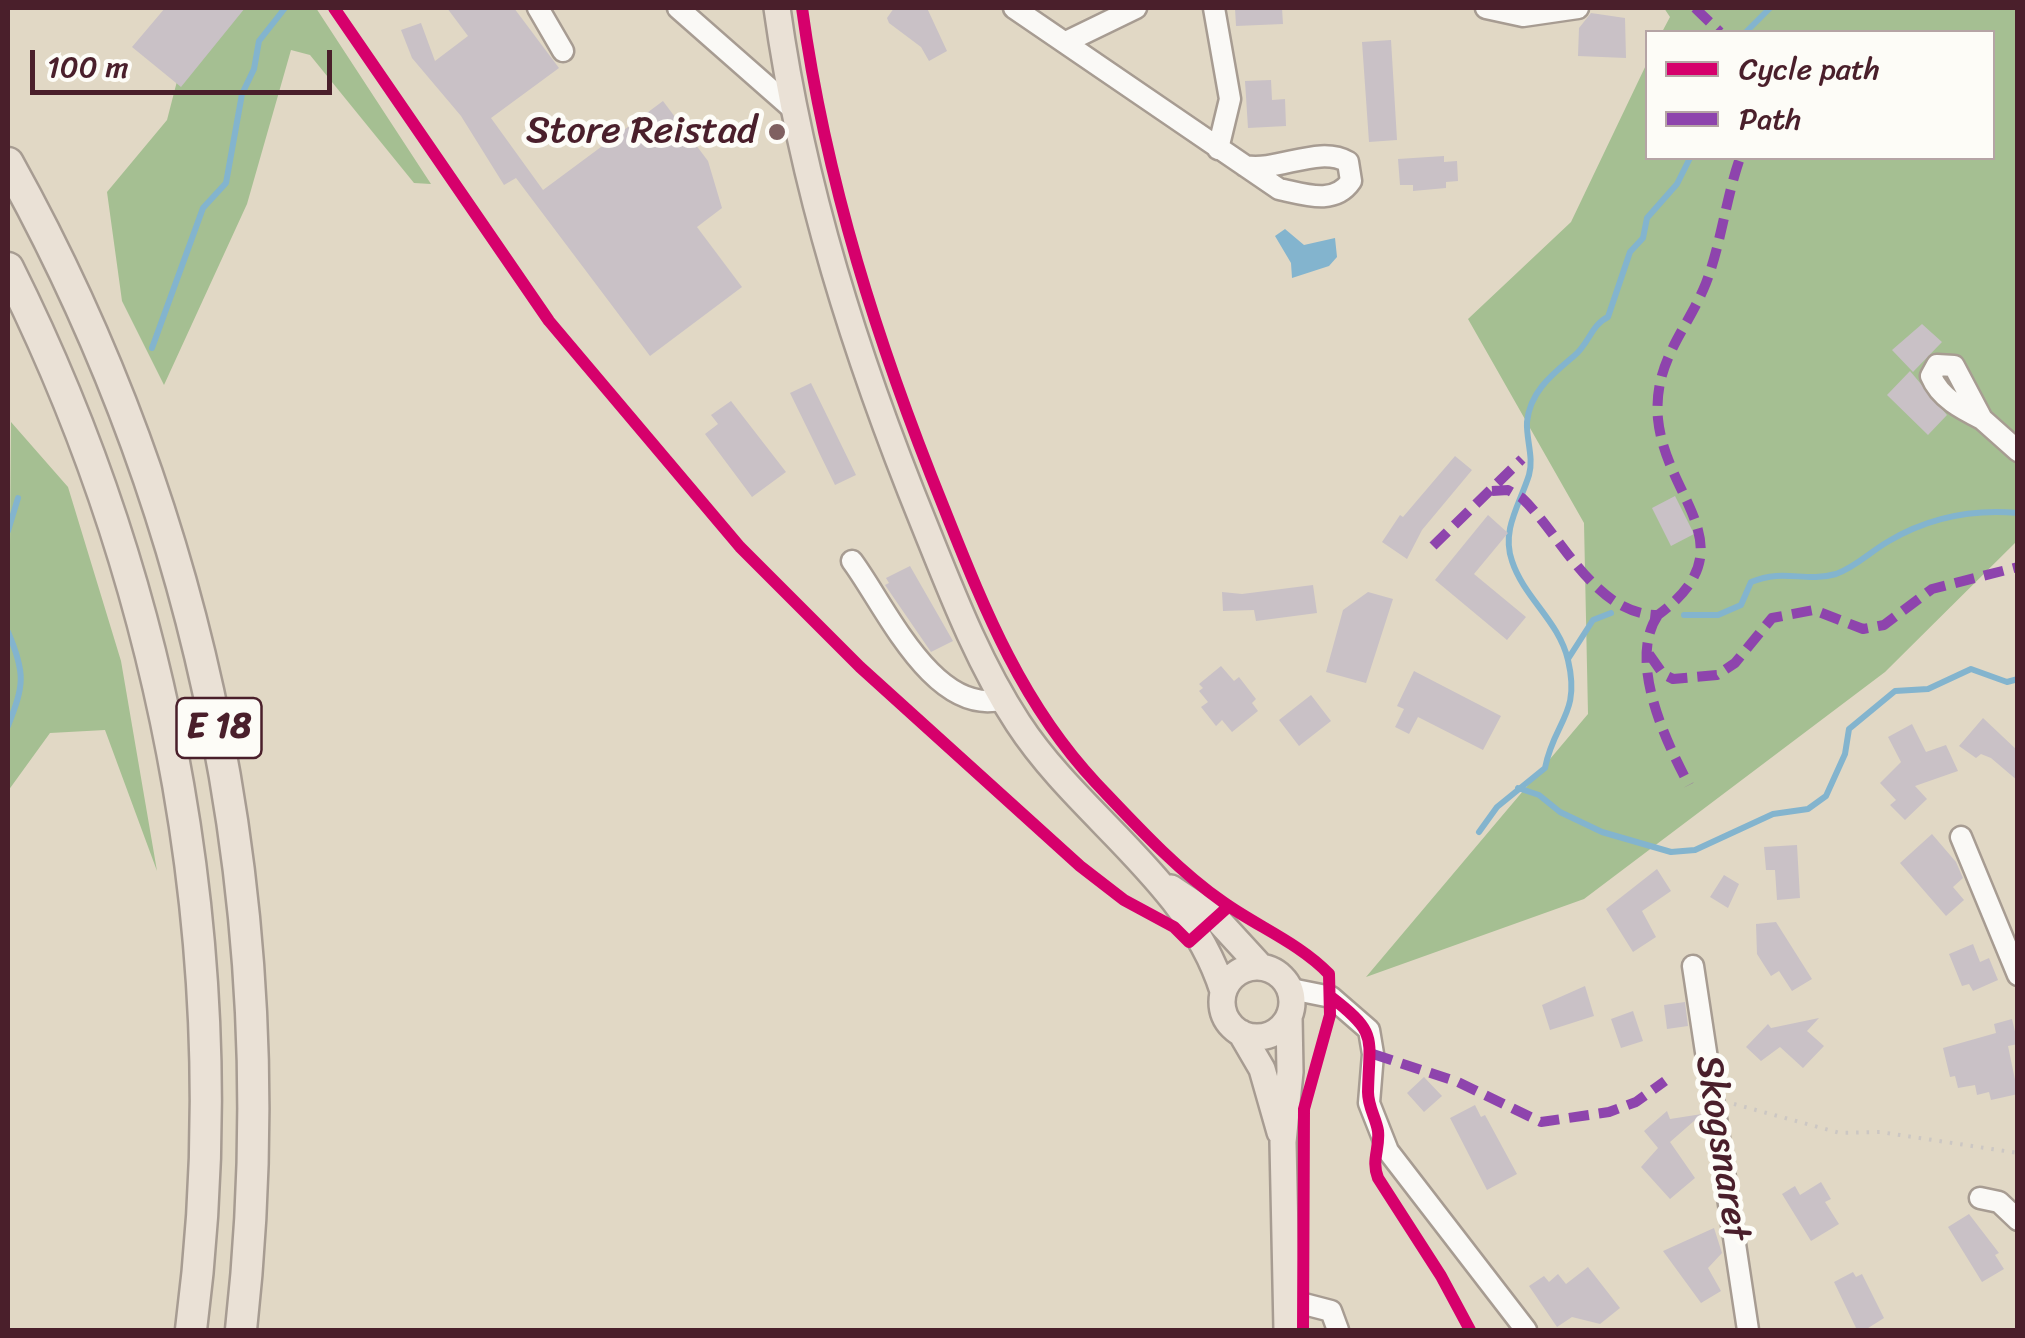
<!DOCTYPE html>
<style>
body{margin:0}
#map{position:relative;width:2025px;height:1338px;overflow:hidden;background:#e1d8c5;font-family:Sriracha,sans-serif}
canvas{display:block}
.frame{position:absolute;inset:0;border:10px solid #4a1f2b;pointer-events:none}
.legend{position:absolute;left:1645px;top:30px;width:350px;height:130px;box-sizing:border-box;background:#fdfcf7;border:2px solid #b5a4a5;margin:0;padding:12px 18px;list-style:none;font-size:30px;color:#4a1f2b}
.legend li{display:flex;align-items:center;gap:20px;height:50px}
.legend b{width:50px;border:2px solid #b5a4a5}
.scale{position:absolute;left:30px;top:50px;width:302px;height:45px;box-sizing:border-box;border:5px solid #4a1f2b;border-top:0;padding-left:12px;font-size:30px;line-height:35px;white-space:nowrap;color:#4a1f2b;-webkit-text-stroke:8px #fdfcf7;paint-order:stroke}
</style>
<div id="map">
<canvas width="2025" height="1338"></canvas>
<div class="frame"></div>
<ul class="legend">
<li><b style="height:12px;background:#d6006c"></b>Cycle path</li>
<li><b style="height:12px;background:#8e44ad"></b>Path</li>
</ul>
<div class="scale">100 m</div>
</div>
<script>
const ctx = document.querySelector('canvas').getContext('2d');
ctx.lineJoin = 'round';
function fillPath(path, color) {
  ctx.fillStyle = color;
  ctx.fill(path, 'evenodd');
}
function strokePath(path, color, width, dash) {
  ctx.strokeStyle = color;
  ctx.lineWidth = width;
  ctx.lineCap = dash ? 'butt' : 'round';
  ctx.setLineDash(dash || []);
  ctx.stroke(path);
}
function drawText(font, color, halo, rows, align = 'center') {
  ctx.font = font + ' Sriracha,sans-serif';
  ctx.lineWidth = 10;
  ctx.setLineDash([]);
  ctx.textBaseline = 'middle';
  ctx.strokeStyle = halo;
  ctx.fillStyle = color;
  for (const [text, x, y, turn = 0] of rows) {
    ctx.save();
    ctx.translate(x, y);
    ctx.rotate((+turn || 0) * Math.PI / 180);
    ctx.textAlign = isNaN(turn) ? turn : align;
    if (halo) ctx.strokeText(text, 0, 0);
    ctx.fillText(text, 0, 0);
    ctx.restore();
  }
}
const forest = new Path2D(`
 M230,8H316L431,184L414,183L310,55L291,50L247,204L164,385L122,301L107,192L167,120L184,54Z
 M1664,8H2017V541L1885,672L1584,899L1366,977L1588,714L1584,523L1468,319L1571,222L1647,63L1648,158H1992V32H1662L1670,17Z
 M11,422L68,487L121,661L157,871L105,730L50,733L8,791Z`);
const water = new Path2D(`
 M1285,229L1304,245L1335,238L1337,257L1329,266L1292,278L1291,263L1275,236Z`);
const stream = new Path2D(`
 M1746,32L1770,8
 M152,348L203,208L226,183L242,94L254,69L259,41L285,8
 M8,531L18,498
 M1684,615H1718L1741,605L1751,582C1785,568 1804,583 1836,574C1856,567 1871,551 1889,541C1928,518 1973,509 2018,513
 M8,632C26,674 24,685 8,726
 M1568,659L1593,620L1611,613
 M1518,788L1539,795L1560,812L1602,832L1671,852L1695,850L1773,814L1808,809L1826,796L1845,754L1849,729L1895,691L1928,689L1971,669L2007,682L2018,679
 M1479,832L1497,807L1545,768C1554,721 1581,715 1568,660C1559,621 1524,598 1512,561C1501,530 1520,504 1529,475C1534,458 1526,439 1527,422C1530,391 1553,374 1574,356C1589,344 1591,325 1608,317L1630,252L1643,238L1647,218L1677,184L1690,158`);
const building = new Path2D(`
 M165,8H245L181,87L132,47Z
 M447,8H514L559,68L491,118L543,190L663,101L708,161L722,208L697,227L742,287L650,356L516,178L504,185L461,116L412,58L401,30L421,23L435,61L468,36Z
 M894,8H927L947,51L929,61L921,47L889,23L887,18Z
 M1235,8H1282L1283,24L1236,26Z
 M1591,13L1625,18L1626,58L1578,56L1579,28Z
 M1391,40L1397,140L1369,142L1362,42Z
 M1271,80L1272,100L1285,99L1286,126L1248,128L1245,81Z
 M1444,156V162L1457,161L1458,181L1446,182V188L1413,191V185H1400L1398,159Z
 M1922,324L1942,342L1913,372L1892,350Z
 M1910,371L1947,415L1928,435L1887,395Z
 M811,383L856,475L835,485L790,393Z
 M731,401L786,472L752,497L705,434L718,424L711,415Z
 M1455,456L1472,470L1422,530L1407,559L1382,542L1400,515L1403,517Z
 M1675,496L1694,534L1671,546L1652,508Z
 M1488,515L1508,533L1474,574L1526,617L1507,640L1435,580Z
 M910,566L953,641L931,652L885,585L889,583L886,578Z
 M1313,585L1317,613L1256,621L1254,610L1223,611L1222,592L1242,594Z
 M1368,592L1393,599L1366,683L1326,672L1343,610Z
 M1221,666L1234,681L1239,677L1256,699L1252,703L1258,711L1232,732L1222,720L1216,726L1201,707L1208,702L1199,691L1203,688L1199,684Z
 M1414,671L1501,716L1483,750L1418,717L1409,734L1395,727L1404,709L1397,706Z
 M1311,695L1331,721L1299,746L1279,720Z
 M1983,718L2018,751V781L1991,758L1981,754L1976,758L1959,746Z
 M1912,724L1926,752L1946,745L1958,771L1915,786L1927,799L1905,820L1890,805L1896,800L1880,783L1901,762L1888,737Z
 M1932,834L1956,862L1963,878L1953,887L1964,900L1946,916L1900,863Z
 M1797,845L1800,898L1777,900L1775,870H1766L1764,847Z
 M1657,869L1671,891L1642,911L1656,937L1633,952L1606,909Z
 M1724,875L1739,884L1728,908L1710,897Z
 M1776,922L1812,979L1792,991L1779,971L1771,976L1757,954L1756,924Z
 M1973,944L1980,962L1989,958L1998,980L1973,991L1969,984L1962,986L1949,954Z
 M1585,986L1594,1016L1550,1030L1542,1005Z
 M1685,1002L1688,1026L1667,1029L1664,1005Z
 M1633,1011L1643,1041L1621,1048L1611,1019Z
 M1819,1018L1807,1031L1824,1046L1803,1068L1780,1047L1761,1061L1746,1047L1768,1024L1771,1028Z
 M2012,1019L2018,1044L2008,1046L2018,1094L1991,1100L1989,1092L1977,1095L1975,1085L1958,1088L1955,1076L1950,1077L1943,1048L1996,1033L1994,1024Z
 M1424,1077L1442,1096L1424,1112L1407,1093Z
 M1475,1105L1481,1117L1485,1115L1517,1174L1487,1190L1450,1118Z
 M1667,1111L1670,1119L1702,1114L1670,1142L1695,1178L1670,1199L1641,1167L1658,1148L1644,1131Z
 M1821,1182L1831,1199L1825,1202L1839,1224L1811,1241L1782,1194L1795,1186L1800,1195Z
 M1969,1214L1999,1253L1995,1255L2004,1269L1982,1282L1948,1227Z
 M1714,1228L1722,1253L1708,1268L1721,1291L1701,1303L1663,1251Z
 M1588,1267L1620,1308L1600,1324L1572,1317L1557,1327L1529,1286L1544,1276L1549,1282L1558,1274L1566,1284Z
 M1853,1272L1856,1277L1862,1274L1884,1318L1865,1330H1857L1834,1282Z`);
const path = new Path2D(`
 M1734,1104L1840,1133L1880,1132L2018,1153`);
const minor = new Path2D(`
 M538,8L563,51
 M678,8L794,110
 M1014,8L1279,189C1304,194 1334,206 1351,181L1348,162C1319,145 1278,172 1245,166
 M1214,8L1230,99L1218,149
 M1486,8L1523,16L1578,8
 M1068,41L1136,8
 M1982,419C1962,409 1940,398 1931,376L1937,365L1954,366L1982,419L2018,451
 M852,561C885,605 934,718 1003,699
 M1961,837L2018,975
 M1693,966L1748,1330
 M1291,989L1331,997L1369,1030L1373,1054L1369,1103L1388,1151L1526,1330
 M1980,1198L1999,1202L2018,1220
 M1285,1299L1331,1311L1338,1330`);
const major = new Path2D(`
 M777,8C802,187 856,357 924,524C951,591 978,662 1018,723C1080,818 1188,880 1223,991
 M1171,888L1216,918L1260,966
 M1222 1002a35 35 0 1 1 70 0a35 35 0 1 1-70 0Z
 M1241,1033L1262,1069L1280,1132
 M1287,1330L1283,1142L1290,1072L1289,1016`);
const highway = new Path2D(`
 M8,163C207,521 286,924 241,1330
 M8,268C171,594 238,968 191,1330`);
const quiet = new Path2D(`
 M1695,8L1720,32
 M1492,491L1508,490L1522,498C1562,536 1595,615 1658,615C1750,547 1666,500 1658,419C1653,361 1687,331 1706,283C1721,244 1726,198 1740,158
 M1433,546L1522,459
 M1658,615C1627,661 1666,742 1689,785
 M1649,654L1663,674L1673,679L1717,675L1735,663L1772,618L1814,610L1863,629L1884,625L1932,589L2018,567
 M1373,1054L1458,1082L1541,1122L1609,1112L1636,1102L1665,1081`);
const cycleway = new Path2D(`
 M334,8L549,321L740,547L860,667L1080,866L1124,900L1174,927L1189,942L1229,906
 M802,8C826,182 878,345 944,508C984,608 1021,703 1096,783C1135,824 1177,870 1223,902C1258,927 1299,943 1329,974L1330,1015L1304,1109L1303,1330
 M1331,997C1379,1034 1369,1037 1368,1092C1368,1107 1376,1118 1378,1131C1380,1149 1371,1160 1378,1178L1441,1276L1470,1330`);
const markers = [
 [777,132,10,"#7f6061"]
];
const shields = [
 [219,728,85]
];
const shieldNames = [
 ["E 18",219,728]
];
const poiNames = [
 ["Store Reistad",757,132]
];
const streetNames = [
 ["Skogsnaret",1721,1148,81]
];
fillPath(forest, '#a5bf92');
fillPath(water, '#83b4ce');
strokePath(stream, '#83b4ce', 6);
fillPath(building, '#c9c1c6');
strokePath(minor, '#a79c92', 25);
strokePath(major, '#a79c92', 30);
strokePath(highway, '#a79c92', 35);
strokePath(path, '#ccc7c3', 4, [2.5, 8]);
strokePath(minor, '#faf9f6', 20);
strokePath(major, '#eae1d6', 25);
strokePath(highway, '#eae1d6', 30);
strokePath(quiet, '#8e44ad', 10, [20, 10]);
strokePath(cycleway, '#d6006c', 12);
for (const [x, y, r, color] of markers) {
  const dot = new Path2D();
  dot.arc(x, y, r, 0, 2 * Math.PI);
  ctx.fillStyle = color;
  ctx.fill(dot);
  strokePath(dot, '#fdfcf7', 4);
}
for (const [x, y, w] of shields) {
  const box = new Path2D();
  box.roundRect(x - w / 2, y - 30, w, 60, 8);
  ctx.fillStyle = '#fdfcf7';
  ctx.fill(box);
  strokePath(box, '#4a1f2b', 2.5);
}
drawText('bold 35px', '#4a1f2b', null, shieldNames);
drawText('38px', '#4a1f2b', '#fdfcf7', poiNames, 'right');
drawText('38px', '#4a1f2b', '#fdfcf7', streetNames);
</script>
